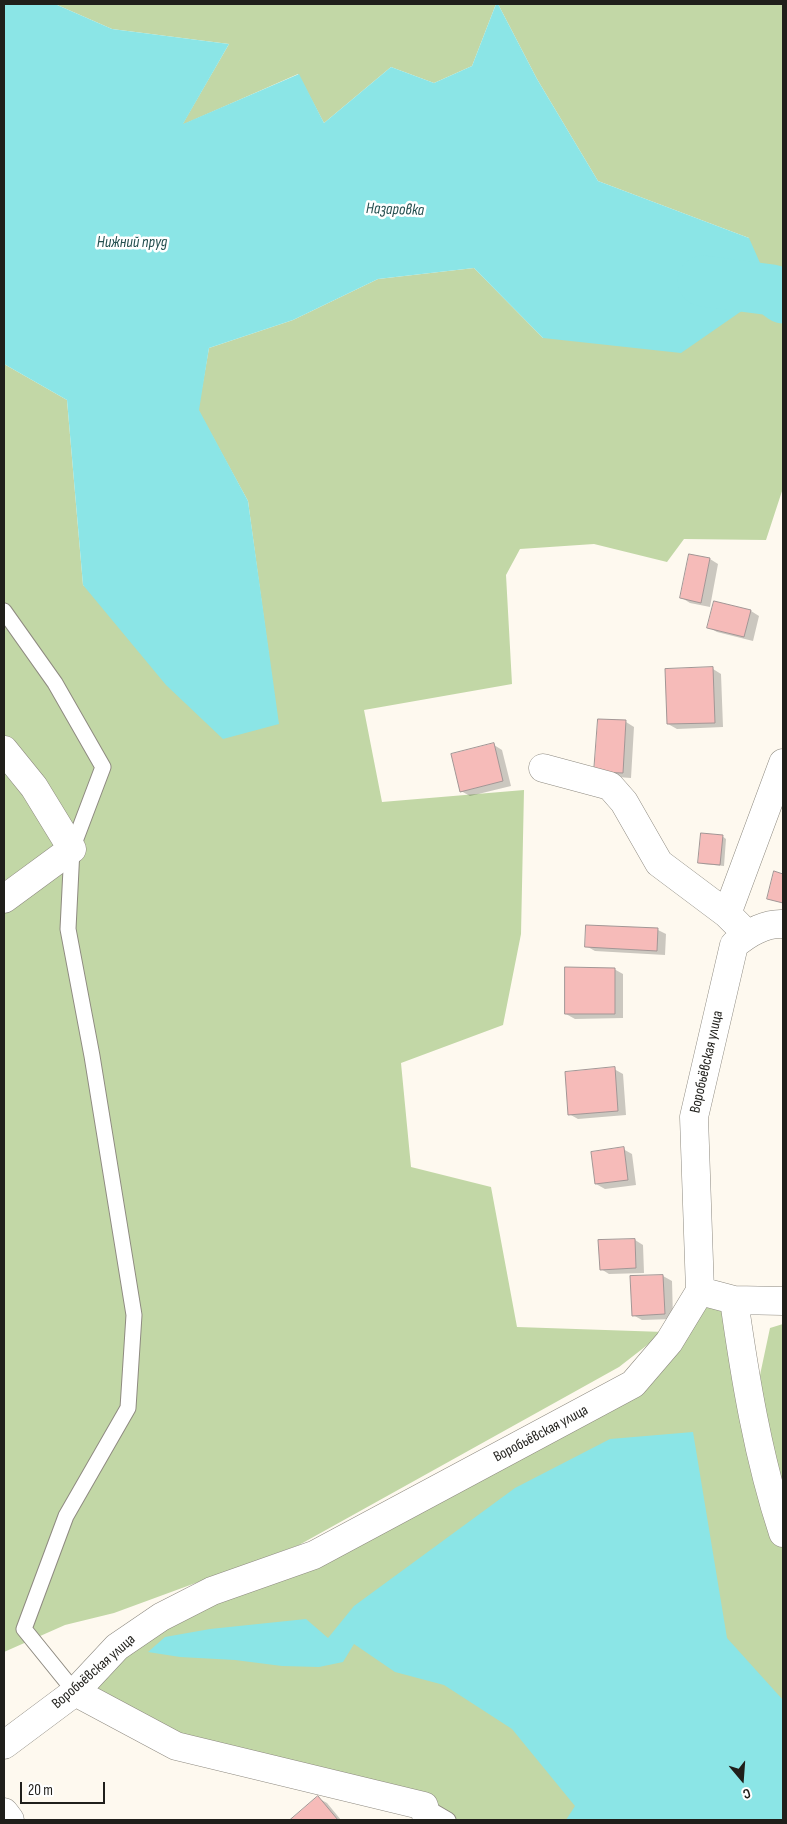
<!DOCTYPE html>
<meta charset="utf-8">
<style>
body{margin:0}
#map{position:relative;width:787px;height:1824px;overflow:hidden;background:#fef9ef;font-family:"Sofia Sans Condensed",sans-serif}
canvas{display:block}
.frame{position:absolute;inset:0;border:5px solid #201f1b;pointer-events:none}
.north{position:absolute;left:717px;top:1754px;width:50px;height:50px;-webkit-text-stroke:4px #fff;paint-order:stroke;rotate:162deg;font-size:14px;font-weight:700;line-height:20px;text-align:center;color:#201f1b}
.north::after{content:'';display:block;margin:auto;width:18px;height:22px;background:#201f1b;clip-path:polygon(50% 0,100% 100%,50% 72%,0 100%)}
.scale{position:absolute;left:20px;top:1782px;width:85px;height:22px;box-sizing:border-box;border:2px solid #201f1b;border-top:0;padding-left:6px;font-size:15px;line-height:18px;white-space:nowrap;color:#201f1b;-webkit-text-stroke:4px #fff;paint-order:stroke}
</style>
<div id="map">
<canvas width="787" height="1824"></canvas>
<div class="frame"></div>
<div class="north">С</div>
<div class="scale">20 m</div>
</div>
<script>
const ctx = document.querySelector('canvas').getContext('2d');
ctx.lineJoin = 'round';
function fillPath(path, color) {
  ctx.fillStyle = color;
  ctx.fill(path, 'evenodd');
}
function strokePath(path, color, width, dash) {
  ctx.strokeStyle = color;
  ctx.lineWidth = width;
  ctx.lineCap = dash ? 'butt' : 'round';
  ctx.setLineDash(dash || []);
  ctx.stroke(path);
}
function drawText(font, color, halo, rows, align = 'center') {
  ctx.font = font + ' "Sofia Sans Condensed",sans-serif';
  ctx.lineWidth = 5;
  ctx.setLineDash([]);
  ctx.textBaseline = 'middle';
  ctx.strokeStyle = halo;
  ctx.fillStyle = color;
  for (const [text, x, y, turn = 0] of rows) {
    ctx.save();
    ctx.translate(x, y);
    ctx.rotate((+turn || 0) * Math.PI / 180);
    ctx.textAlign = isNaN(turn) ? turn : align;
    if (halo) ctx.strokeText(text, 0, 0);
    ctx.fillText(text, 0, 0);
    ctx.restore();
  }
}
const green = new Path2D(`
 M55,4H496L472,66L434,83L391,67L324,123L298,74L182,125L229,44L112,29Z
 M498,4H783V488L766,540L684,539L667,562L594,544L520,549L506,575L512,684L364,710L382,802L524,790L521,934L503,1025L401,1063L411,1167L491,1187L517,1327L664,1332L619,1367L299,1545L114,1613L65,1625L4,1652V364L67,400L83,585L278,724L248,501L198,410L209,348L293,320L378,279L474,268L543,338L749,238L598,181L537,79Z
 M700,1291L734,1300L783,1533V1820H427L176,1746L90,1698L117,1647L633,1384Z
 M783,1324V1492L771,1458L760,1375L770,1328Z`);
const water = new Path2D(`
 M4,4H55L112,29L229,44L183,124L299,74L324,123L391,67L434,83L472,66L496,4H498L537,79L598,181L749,238L772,290L681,353L543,338L474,268L378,279L293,320L209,348L199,410L248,501L279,724L223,739L166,685L83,585L67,400L4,364Z
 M693,1432L727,1638L783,1700V1820H566L575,1806L512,1729L444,1685L395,1672L354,1644L343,1662L319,1667L282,1666L235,1660L180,1657L148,1652L165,1637L210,1629L306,1619L328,1638L354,1606L515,1488L610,1439Z`);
const shadow = new Path2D(`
 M690,555L710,559L718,564L710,607L690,603L682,598Z
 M715,602L751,611L759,616L753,641L717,632L708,627Z
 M713,669L721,674L723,727L677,729L668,724Z
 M626,722L634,727L631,778L604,776Z
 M494,745L502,750L511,786L470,796L461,791Z
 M722,836L726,839L724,866L703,864L700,862Z
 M658,930L666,934L665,955L595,951L586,946Z
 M614,969L623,974V1018L575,1019L566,1014Z
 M614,1069L623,1074L626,1115L578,1119L569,1114Z
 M623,1149L632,1154L636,1185L605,1189L596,1184Z
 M635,1240L643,1245L644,1273L609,1274L601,1269Z
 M663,1276L672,1281L673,1319L642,1320L633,1315Z
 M318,1798L327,1803L341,1820H292Z`);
const river = new Path2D(`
 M703,281L772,290L783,298`);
const building = new Path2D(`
 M689,554L710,558L701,603L680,598Z
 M714,601L751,610L744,637L707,628Z
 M713,667L715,723L667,724L665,669Z
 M598,719L626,720L623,773L594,772Z
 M494,743L503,781L460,792L451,754Z
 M701,833L723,835L720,865L698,863Z
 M774,871L783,874V903L767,899Z
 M586,925L658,928L657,951L585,947Z
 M565,967L615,968V1014H565Z
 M615,1067L618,1111L568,1115L565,1072Z
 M624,1147L628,1180L595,1184L591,1152Z
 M635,1239L636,1268L600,1270L598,1240Z
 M663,1275L665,1314L632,1316L630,1276Z
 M318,1796L338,1820H290Z`);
const lane = new Path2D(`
 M4,611L55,683L103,767L72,849L68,929L92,1056L134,1315L128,1408L66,1516L24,1629L75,1692
 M424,1806L448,1820`);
const street = new Path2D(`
 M4,750L34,787L72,849L4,899
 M543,768L610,786L624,802L659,863L727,914
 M739,926L727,914L783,763
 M700,1291L734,1300C745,1378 758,1457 783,1533
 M734,1300L783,1301
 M75,1692L176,1746L424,1806L427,1820
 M4,1745L75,1692L117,1647L161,1617L212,1591L314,1555L633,1384L669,1342L700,1291L694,1117L734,945C748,933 764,923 783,924
 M4,1812L10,1820`);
const streetNames = [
 ["Воробьёвская улица",707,1062,-77],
 ["Воробьёвская улица",541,1434,-28],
 ["Воробьёвская улица",94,1672,-41]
];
const waterNames = [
 ["Назаровка",395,210,2],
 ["Нижний пруд",132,243]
];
fillPath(green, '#c2d7a6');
fillPath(water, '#8be5e6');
fillPath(shadow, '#0003');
strokePath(river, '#8be5e6', 51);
fillPath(building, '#f6bbb9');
strokePath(building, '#a29695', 1);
strokePath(lane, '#8e8a80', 17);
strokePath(street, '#8e8a80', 29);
strokePath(lane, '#fff', 15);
strokePath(street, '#fff', 28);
drawText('15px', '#201f1b', '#fff', streetNames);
drawText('italic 16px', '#265050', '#fff', waterNames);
</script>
